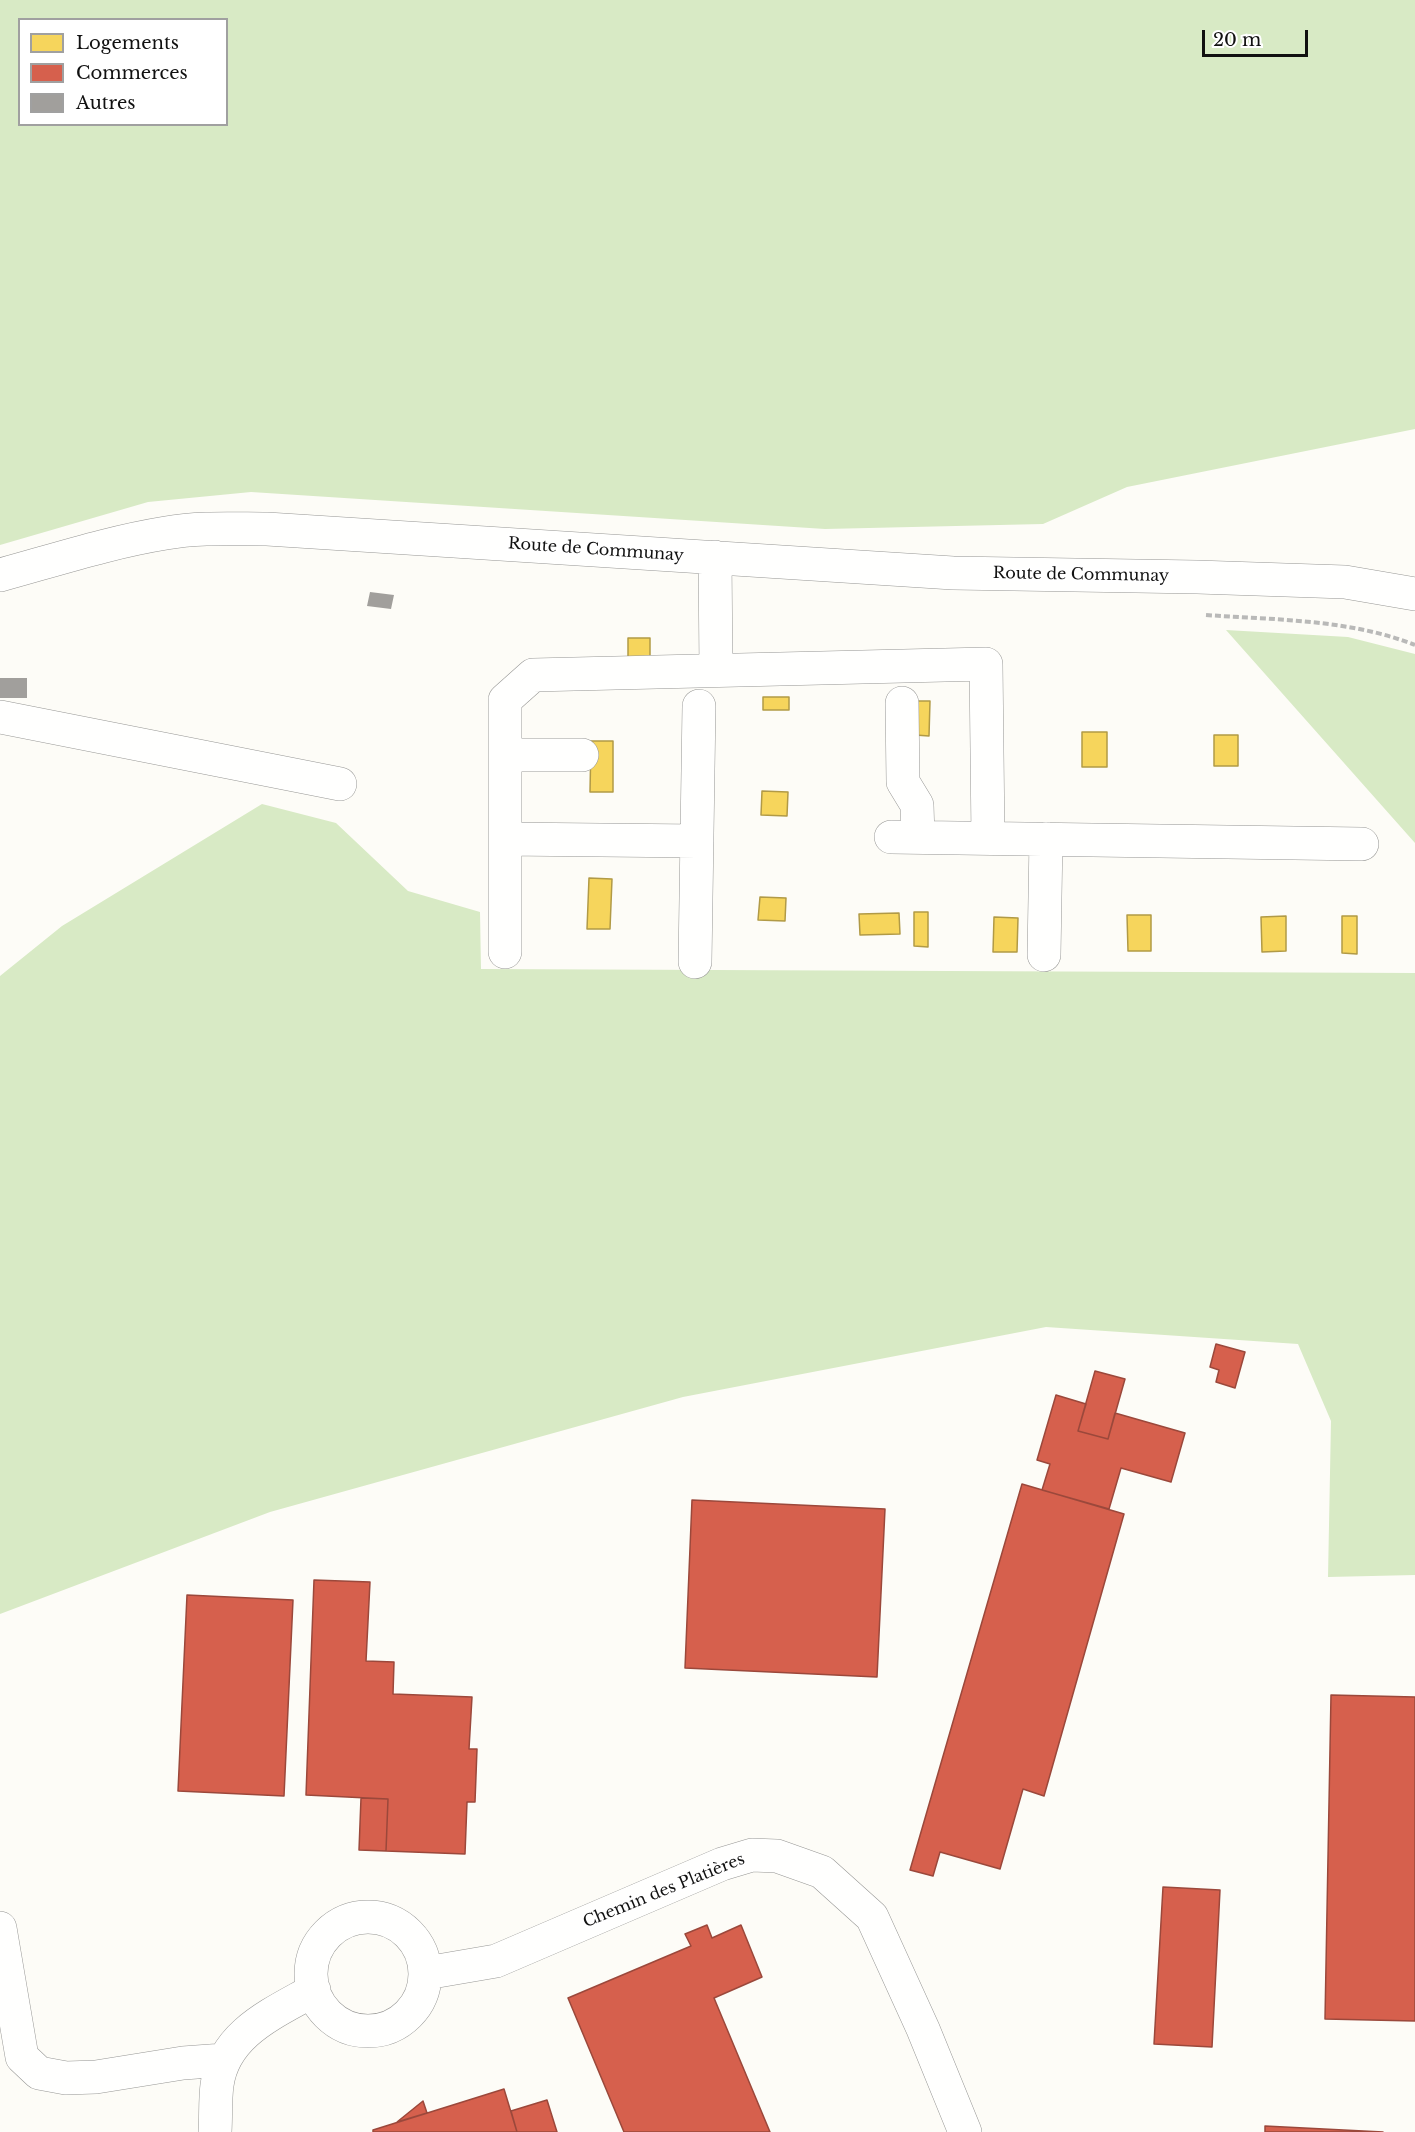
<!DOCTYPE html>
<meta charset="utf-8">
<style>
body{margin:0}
#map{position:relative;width:1415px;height:2132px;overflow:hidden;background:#fdfcf7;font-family:"Libre Baskerville",serif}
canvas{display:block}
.legend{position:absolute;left:18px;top:18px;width:210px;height:108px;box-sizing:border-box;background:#fff;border:2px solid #a0a0a0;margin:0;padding:8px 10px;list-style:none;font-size:18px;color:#111}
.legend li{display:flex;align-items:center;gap:12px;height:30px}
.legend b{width:30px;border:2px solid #a0a0a0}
.scale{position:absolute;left:1202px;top:30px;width:106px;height:27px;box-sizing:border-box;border:3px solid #111;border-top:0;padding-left:8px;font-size:18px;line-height:21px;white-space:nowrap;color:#111;-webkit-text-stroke:4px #fff;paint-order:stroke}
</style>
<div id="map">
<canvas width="1415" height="2132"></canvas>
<ul class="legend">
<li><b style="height:16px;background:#f6d55c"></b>Logements</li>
<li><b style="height:16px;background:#d6604d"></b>Commerces</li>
<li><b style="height:16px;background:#a19f9c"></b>Autres</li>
</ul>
<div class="scale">20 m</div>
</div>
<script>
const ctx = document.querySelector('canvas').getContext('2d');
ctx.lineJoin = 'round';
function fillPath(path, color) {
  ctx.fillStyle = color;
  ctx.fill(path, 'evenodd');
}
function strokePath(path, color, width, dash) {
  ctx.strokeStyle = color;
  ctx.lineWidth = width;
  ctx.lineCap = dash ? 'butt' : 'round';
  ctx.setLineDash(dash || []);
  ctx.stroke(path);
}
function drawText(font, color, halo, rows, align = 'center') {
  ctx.font = font + ' "Libre Baskerville",serif';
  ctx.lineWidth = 6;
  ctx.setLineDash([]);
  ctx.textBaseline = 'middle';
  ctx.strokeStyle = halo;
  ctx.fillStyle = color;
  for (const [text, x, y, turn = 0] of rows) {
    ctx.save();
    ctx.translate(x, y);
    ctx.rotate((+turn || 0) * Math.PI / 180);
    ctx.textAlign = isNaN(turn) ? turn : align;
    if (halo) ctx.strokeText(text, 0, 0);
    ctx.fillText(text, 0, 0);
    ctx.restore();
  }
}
const forest = new Path2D(`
 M0,0H1415V429L1127,487L1043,524L825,529L251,492L148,502L0,545ZM20,20H226V124H20Z
 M1226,630L1348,637L1415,654V843Z
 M262,804L336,823L408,891L480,912L481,969L1415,973V1575L1328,1577L1331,1421L1298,1344L1046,1327L683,1397L270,1512L0,1614V976L62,926Z`);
const homes = new Path2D(`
 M628,638H650V665H628Z
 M763,697H789V710H763Z
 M916,701H930L929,736L915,735Z
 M1082,732H1107V767H1082Z
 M1214,735H1238V766H1214Z
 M591,741H613V792H590Z
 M762,791L788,792L787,816L761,815Z
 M589,878L612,879L610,929H587Z
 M760,897L786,898L785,921L758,920Z
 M914,912H928V947L914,946Z
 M899,913L900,934L860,935L859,914Z
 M1127,915H1151V951H1128Z
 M1286,916V951L1262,952L1261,917Z
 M1342,916H1357V954L1342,953Z
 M994,917L1018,918L1017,952H993Z`);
const shops = new Path2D(`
 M1216,1344L1245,1352L1235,1388L1216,1382L1219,1370L1210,1367Z
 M1095,1371L1125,1379L1108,1439L1078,1431Z
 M1056,1395L1086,1404L1078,1431L1108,1439L1115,1413L1185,1433L1171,1482L1121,1468L1109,1509L1042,1490L1050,1464L1037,1460Z
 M1022,1484L1124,1514L1044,1796L1023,1789L1000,1869L940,1852L933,1876L910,1870Z
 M692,1500L885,1509L877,1677L685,1668Z
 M314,1580L370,1582L366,1661L394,1662L393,1694L472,1697L469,1749H477L475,1802H467L465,1854L386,1851L388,1799L306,1795Z
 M187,1595L293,1600L284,1796L178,1791Z
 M1331,1695L1415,1697V2021L1325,2019Z
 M361,1798L388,1799L386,1851L359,1850Z
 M1163,1887L1220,1890L1212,2047L1154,2044Z
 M707,1925L712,1938L741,1925L762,1977L714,1998L770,2132H624L568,1998L691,1946L685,1934Z
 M504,2089L517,2132H373V2130Z
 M547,2100L557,2132H517L511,2111Z
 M423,2101L427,2113L397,2122Z
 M1265,2126L1383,2132H1265Z`);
const building = new Path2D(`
 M370,592L394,595L391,609L367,606Z
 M0,678H27V698H0Z`);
const path = new Path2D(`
 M1206,615C1276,620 1349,619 1415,645`);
const minor = new Path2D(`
 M715,557L716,670
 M0,575C55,560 110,542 166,533C199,527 234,529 267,529L953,573L1197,577L1345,582L1415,594
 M902,703L903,782L917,805L918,837
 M0,717L340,784
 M505,755H582
 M891,837L1362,844
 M505,839L697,841
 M505,952V700L533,675L986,664L988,838
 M1044,955L1046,839
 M695,962L699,706
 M311 1974a57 57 0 1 1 114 0a57 57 0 1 1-114 0Z
 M0,1928L22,2057L39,2073L66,2078L96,2077L183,2063L224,2060
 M426,1973L496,1961L722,1864L752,1855L777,1856L822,1872L872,1917L923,2029L965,2132
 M215,2132C216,2116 215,2100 217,2085C224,2033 274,2013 314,1990`);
const streetNames = [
 ["Route de Communay",596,550,4],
 ["Route de Communay",1081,575,1],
 ["Chemin des Platières",664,1891,-22]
];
fillPath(forest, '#d8eac5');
fillPath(homes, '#f6d55c');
strokePath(homes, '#b19a46', 1.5);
fillPath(shops, '#d6604d');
strokePath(shops, '#9b483b', 1.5);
fillPath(building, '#a19f9c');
strokePath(minor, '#979795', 34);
strokePath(path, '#b9b9b8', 4, [6, 3]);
strokePath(minor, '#fffffe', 33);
drawText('16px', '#111', '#fff', streetNames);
</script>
